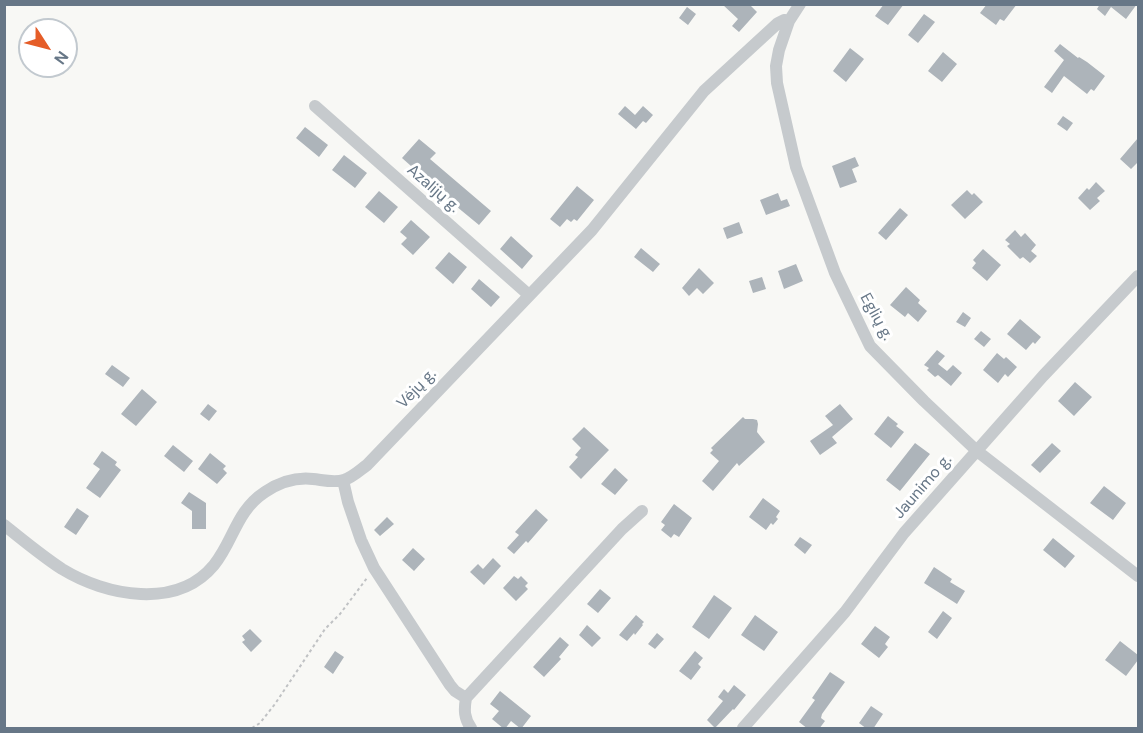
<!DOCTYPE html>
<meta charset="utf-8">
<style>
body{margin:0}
#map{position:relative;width:1143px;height:733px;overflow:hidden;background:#f8f8f5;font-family:"DM Sans",sans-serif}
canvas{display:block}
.frame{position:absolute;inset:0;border:6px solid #677787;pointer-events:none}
.north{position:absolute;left:18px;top:18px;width:60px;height:60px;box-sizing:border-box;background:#fff;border:2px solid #c2c9cf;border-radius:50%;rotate:126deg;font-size:16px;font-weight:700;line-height:24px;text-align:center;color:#677787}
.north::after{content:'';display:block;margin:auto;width:21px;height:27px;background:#e55d28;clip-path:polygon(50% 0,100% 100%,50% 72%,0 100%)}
</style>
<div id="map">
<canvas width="1143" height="733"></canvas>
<div class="frame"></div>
<div class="north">N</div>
</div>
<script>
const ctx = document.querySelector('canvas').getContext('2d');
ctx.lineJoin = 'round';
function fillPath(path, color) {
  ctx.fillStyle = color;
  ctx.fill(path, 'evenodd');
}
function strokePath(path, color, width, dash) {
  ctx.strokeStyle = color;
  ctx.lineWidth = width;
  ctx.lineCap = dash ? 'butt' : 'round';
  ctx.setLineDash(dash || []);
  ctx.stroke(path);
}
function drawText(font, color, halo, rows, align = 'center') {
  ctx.font = font + ' "DM Sans",sans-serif';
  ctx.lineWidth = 6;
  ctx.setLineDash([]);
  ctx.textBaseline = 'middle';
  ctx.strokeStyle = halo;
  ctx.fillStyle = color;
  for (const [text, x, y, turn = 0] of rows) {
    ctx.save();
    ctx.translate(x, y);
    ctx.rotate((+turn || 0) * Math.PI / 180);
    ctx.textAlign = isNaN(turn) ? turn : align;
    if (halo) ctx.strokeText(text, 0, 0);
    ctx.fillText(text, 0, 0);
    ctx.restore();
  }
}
const building = new Path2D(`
 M722,4H749L757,12L739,32L732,26L738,19Z
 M884,4H904L888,25L875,16Z
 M987,4H1017L1004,21L1000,19L996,25L980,13Z
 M1100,4H1137L1126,19L1111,7L1105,16L1097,9Z
 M687,7L696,14L688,25L679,18Z
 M924,14L935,22L918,43L908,35Z
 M1060,44L1078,58L1079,57L1087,62L1105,76L1094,91L1091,89L1087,94L1064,76L1052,93L1044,87L1064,60L1054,51Z
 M850,48L864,59L846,82L833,71Z
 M943,52L957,64L942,82L928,71Z
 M625,106L635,115L643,106L653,115L646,123L643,121L636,129L618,114Z
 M1063,116L1073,123L1067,131L1057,124Z
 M305,127L328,145L319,157L296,138Z
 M1138,138V162L1131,169L1120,159Z
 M419,139L436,153L430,159L491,211L479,225L428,183L429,182L402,158Z
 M344,155L367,173L355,188L332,170Z
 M855,157L859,166L852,169L857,182L840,188L832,166Z
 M1096,182L1105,191L1097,198L1100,201L1090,210L1078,198L1087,188L1089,190Z
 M577,186L594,200L577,221L574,219L571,222L567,219L560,227L550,219Z
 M967,190L972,195L974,193L983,202L965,219L951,205Z
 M379,191L398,207L384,223L365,207Z
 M778,193L781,201L787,199L790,206L766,215L760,200Z
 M900,208L908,215L886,240L878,233Z
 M411,220L430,237L413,255L401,244L407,238L400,232Z
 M739,222L743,233L727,239L723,228Z
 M1015,230L1021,237L1025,233L1036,245L1031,251L1037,256L1030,263L1023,257L1020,259L1007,246L1010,244L1005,240Z
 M511,236L533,256L522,269L500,249Z
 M641,248L660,264L653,272L634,257Z
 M983,249L1001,265L987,281L972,268L976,263L973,260Z
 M449,252L467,267L453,284L435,268Z
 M796,264L803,281L784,289L778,271Z
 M699,268L714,283L703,294L697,288L689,296L682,288Z
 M762,277L766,289L753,293L749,281Z
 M479,279L500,297L491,307L471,289Z
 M906,287L920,300L918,303L927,311L918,322L908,313L905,317L890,305Z
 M963,312L971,318L965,327L956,322Z
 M1020,319L1041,337L1035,344L1033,342L1026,350L1007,334Z
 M981,331L991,339L984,347L974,339Z
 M937,350L945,356L938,364L947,371L953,365L962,373L951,386L938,375L935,377L927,370L929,368L924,365Z
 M997,353L1004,359L1006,357L1017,367L1008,377L1005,374L998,383L983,370Z
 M112,365L130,378L123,387L105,374Z
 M1075,382L1092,397L1074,416L1058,401Z
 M142,389L157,402L136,426L121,414Z
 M208,404L217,411L209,421L200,414Z
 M840,404L853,419L832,437L837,443L820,455L810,441L833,425L825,416Z
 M888,416L898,424L896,426L904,432L891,448L874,434Z
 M743,417L745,419H753L757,420L758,424L757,432L765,442L739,466L737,463L713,491L702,481L719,461L710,453L713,450L711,448Z
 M584,427L609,450L581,479L569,467L578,457L575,455L581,448L572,439Z
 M915,443L930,454L900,491L886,480Z
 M1052,443L1061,451L1040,473L1031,465Z
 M173,445L193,461L184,472L164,456Z
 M102,451L117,462L115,465L121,470L100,498L86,488L100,469L93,464Z
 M210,453L226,466L223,469L227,473L217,484L198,469Z
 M615,468L628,480L615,495L601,484Z
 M1104,486L1126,503L1113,520L1090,503Z
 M189,492L206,503V529H192V511L181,503Z
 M763,498L780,511L776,517L778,519L773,525L771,523L766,530L749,517Z
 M674,504L692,518L679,537L674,534L671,538L661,530L665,525L661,522Z
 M77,508L89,516L76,535L64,527Z
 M536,509L548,520L528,543L526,541L514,554L507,548L519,535L515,532Z
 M387,517L394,524L380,536L374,530Z
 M800,537L812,545L805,554L794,545Z
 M1053,538L1075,556L1065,568L1043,550Z
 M413,548L425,559L414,571L402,560Z
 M493,558L501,566L484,585L470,572L478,564L483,569Z
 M934,567L952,579L950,582L965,591L957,604L924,583Z
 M514,576L518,579L521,576L528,583L525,586L528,589L516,601L503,588Z
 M600,589L611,598L598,613L587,604Z
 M714,595L732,608L709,639L692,627Z
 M943,611L952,618L937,639L928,632Z
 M636,615L644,622L642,624L643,625L635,635L634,633L627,641L619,635Z
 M755,615L778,632L764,651L741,635Z
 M587,625L601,638L592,647L579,635Z
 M875,626L890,637L885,644L888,647L879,658L861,644Z
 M250,629L262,641L251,652L242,642L245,640L242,636Z
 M657,633L664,639L655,649L648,644Z
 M560,637L569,645L559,657L561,659L544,677L533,667Z
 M1120,641L1138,655V660L1126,676L1105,660Z
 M335,651L344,657L333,674L324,667Z
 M695,651L703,658L698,664L701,667L691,680L679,671Z
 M830,672L845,682L822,714L821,718L825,721L819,729H808L799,722L815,700L812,698Z
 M734,685L746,695L734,710L733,709L715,728L707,720L723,701L718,697L724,689L728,693Z
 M500,691L531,716L521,729L511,721L505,729H504L492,719L499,711L490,704Z
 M871,706L883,714L873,729H867L859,723Z`);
const path = new Path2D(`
 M252,728L260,723L275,704L325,629L340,614L367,578`);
const minor = new Path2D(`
 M800,4L789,21L779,50L776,66L777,83L796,167L835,273L870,346L924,401L977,451L1138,576
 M315,106L529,295
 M343,480L348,502L361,540L374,568L450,685L455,691L466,698
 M4,525C23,540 42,556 62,569C106,596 177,610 214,565C234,540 236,511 265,492C280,482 296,477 313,479C323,480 334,483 344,480C353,477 360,470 367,465L592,230L704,91L778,23L784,20L789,21
 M471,728C464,718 464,710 466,698L622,529L642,511
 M743,728L845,612L904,533L1043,376L1138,276`);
const streetNames = [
 ["Azalijų g.",433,189,41],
 ["Eglių g.",876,317,61],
 ["Vėjų g.",417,389,-46],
 ["Jaunimo g.",923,487,-49]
];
fillPath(building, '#adb4ba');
strokePath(path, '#c0c2c4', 2, [3, 3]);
strokePath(minor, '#c6cacd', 12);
drawText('16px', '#677787', '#fff', streetNames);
</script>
